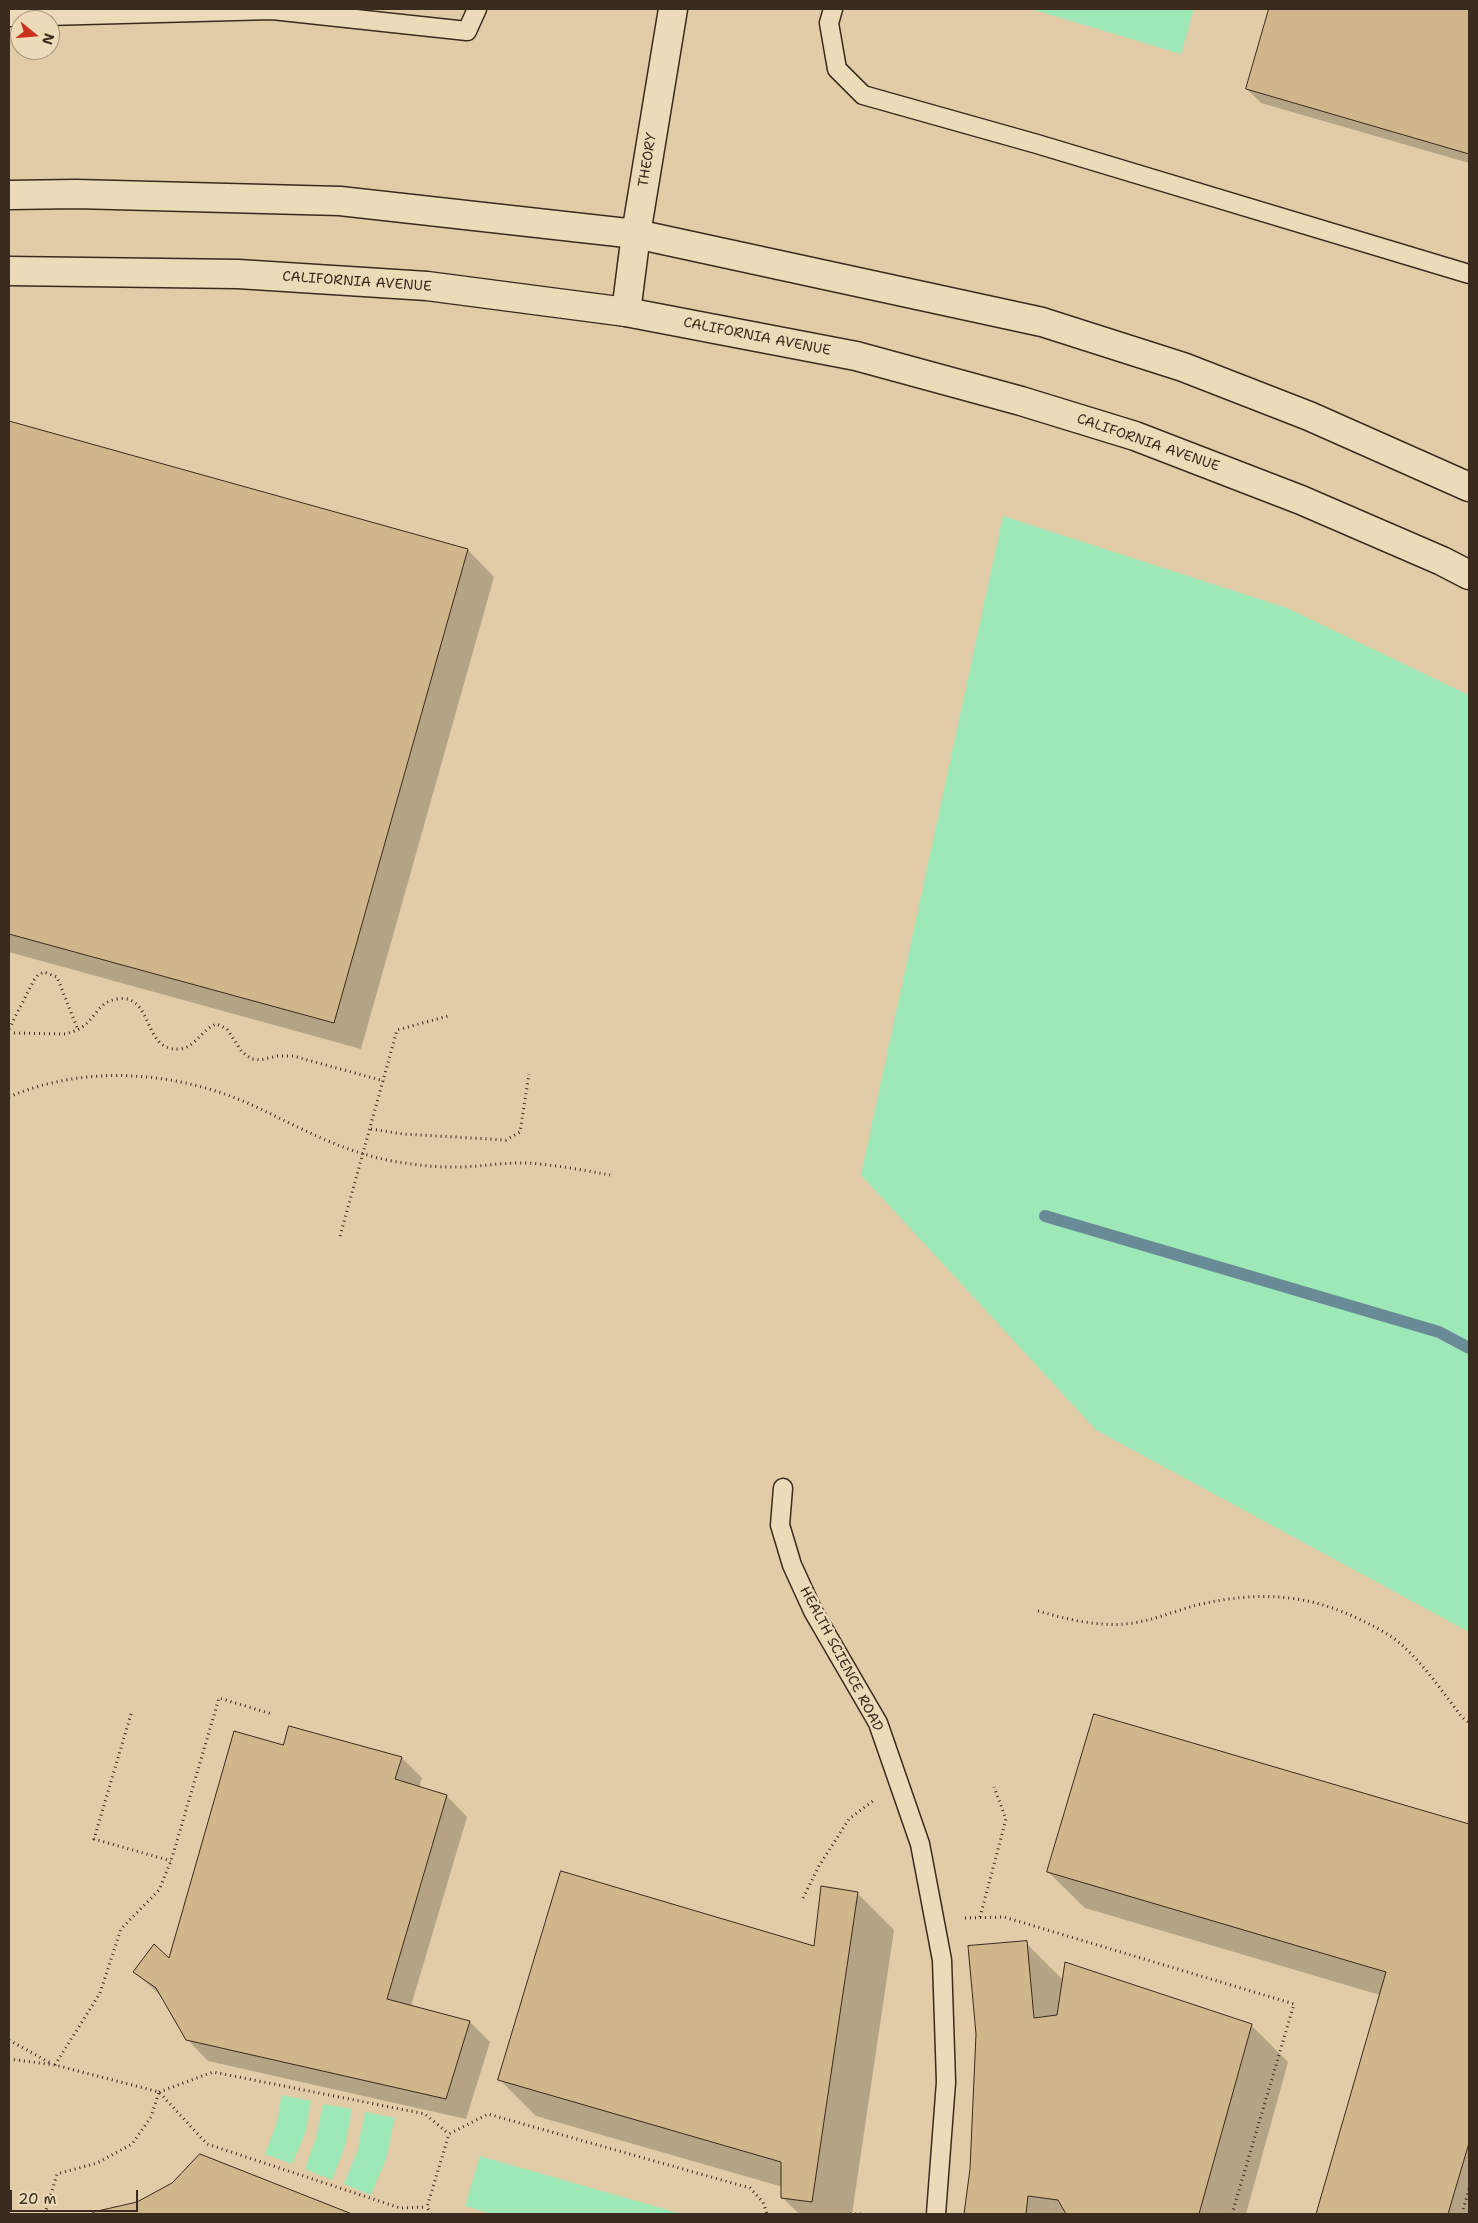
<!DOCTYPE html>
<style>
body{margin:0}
#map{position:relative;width:1478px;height:2223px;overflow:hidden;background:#eddab8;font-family:"Shantell Sans",sans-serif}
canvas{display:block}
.frame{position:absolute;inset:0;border:10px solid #3b2a1e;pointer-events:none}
.north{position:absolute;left:10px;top:10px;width:50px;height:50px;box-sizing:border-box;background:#eddab8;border:1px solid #a6947a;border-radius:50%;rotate:107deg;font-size:14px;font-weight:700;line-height:20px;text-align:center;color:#3b2a1e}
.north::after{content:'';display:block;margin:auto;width:18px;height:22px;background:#c8321e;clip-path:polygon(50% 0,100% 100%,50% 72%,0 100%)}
.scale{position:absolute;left:10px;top:2190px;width:128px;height:22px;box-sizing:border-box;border:2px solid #3b2a1e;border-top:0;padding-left:6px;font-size:15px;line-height:18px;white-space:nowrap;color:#3b2a1e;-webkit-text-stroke:4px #eddab8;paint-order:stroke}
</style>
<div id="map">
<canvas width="1478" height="2223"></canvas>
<div class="frame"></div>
<div class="north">N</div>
<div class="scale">20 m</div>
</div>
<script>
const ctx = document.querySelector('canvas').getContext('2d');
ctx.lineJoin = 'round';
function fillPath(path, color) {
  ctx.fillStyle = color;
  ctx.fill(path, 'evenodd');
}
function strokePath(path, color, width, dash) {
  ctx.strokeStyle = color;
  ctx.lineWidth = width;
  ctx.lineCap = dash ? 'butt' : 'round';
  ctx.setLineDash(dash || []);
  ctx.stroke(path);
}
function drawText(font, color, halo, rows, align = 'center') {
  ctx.font = font + ' "Shantell Sans",sans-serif';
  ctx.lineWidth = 5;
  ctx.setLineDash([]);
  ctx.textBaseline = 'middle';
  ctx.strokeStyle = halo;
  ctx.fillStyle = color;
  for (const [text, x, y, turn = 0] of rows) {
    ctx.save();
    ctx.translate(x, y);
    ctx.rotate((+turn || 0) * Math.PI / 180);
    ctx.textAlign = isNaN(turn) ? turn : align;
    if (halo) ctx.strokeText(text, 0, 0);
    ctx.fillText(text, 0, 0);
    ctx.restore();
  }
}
const built = new Path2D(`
 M9,9H1469V2214H9ZM20,20H50V50H20Z`);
const green = new Path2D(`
 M1031,9H1194L1181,54Z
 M1003,516L1287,608L1469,695V1632L1096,1430L861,1175Z
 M282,2095L311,2101L305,2134L292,2164L265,2154L276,2125Z
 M323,2104L352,2109L345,2146L332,2180L305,2169L316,2138Z
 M365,2112L395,2118L386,2159L371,2195L344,2184L358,2149Z
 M480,2156L682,2214H493L465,2206Z`);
const shadow = new Path2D(`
 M1271,9H1469V163L1261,103L1247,89Z
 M9,423L468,550L494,577L361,1049L9,952Z
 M1094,1715L1469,1825V2214H1318L1380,1995L1085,1908L1048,1872Z
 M284,1747L402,1758L422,1778L419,1788L447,1796L467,1817L411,2006L470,2022L490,2042L466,2119L208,2061L187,2039L163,1998L134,1971L170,1960Z
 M857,1893L894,1930L852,2214H799L783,2198V2187L536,2116L499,2079L815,1947Z
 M1026,1943L1063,1980L1251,2025L1288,2062L1246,2214H966L971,2169Z
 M200,2156L349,2214H94L137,2204L173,2184Z`);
const stream = new Path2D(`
 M1045,1216L1439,1332L1469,1348`);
const building = new Path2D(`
 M1269,9H1469V154L1246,89Z
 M9,421L468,549L334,1023L9,934Z
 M1094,1714L1469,1824V2143L1448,2214H1316L1386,1972L1047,1872Z
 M289,1726L402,1757L395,1779L447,1795L387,1999L470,2021L446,2099L186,2040L156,1988L133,1972L154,1944L169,1958L234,1731L283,1745Z
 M561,1871L814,1946L821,1886L858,1892L812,2202L781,2198V2162L498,2080Z
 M1027,1941L1034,2018L1057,2015L1065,1962L1252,2024L1199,2214H1066L1058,2200L1028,2196L1026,2214H964L970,2169L976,2034L968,1946Z
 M200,2154L352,2214H93V2212L137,2202L172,2183Z`);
const path = new Path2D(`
 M9,1029L34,980L38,975L44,972L57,977L78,1030
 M9,1033L65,1034C72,1032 79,1030 85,1025C96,1015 101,1001 117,999C154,993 142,1052 179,1049C196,1048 202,1028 217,1024L227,1029L242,1052L252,1059L260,1060L277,1056H293L384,1081
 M9,1097C85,1064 177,1071 252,1105C299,1127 340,1151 392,1161C410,1164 430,1167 448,1167C475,1168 501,1162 528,1163C556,1165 583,1170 610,1175
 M371,1129L403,1134L506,1140L520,1132L529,1074
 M340,1236L397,1030L448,1016
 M1038,1611C1070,1620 1105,1629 1139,1622C1159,1618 1178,1610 1197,1605C1257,1591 1307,1593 1363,1621C1377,1628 1393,1636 1404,1647C1426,1667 1444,1694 1462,1717L1469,1723
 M131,1714L94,1839L171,1861
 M803,1898L819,1866L849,1819L873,1801
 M980,1917L1006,1819L994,1787
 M965,1918L1004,1917L1294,2004L1232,2214
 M9,2040L52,2064
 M9,2059L55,2065L159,2092L207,2144L400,2208L427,2207
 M55,2065L100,1993L121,1929L159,1890L171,1861L219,1698L272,1714
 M159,2092L213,2072L425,2114L449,2134
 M45,2214L57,2174L97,2163L132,2144L151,2117L159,2092
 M431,2214L427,2207L449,2134L488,2114L750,2188L763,2202L767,2214
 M850,2214H864
 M1462,2214L1469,2189`);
const service = new Path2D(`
 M833,9L829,23L837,69L863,95L1037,144L1469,274
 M9,17L272,10L467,31L477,9
 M783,1488L780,1525L792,1565L813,1611L878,1723L920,1844L942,1960L946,2082L936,2214`);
const minor = new Path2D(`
 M626,312L636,234L673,9`);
const tertiary = new Path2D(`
 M9,195L76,194L340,201L636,234L1042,322L1183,367L1309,416L1469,487
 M9,271L238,274L427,286L626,312L856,356L1021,401L1135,436L1301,500L1442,561L1469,575`);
const streetNames = [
 ["THEORY",648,160,-81],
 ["CALIFORNIA AVENUE",357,282,4],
 ["CALIFORNIA AVENUE",757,337,11],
 ["CALIFORNIA AVENUE",1148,443,19],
 ["HEALTH SCIENCE ROAD",841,1659,62]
];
fillPath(built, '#e1cca7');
fillPath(green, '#9ee8b7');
fillPath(shadow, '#0003');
strokePath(stream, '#688b97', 12);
fillPath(building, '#cfb68b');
strokePath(building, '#3b2a1e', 1);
strokePath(service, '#3b2a1e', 21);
strokePath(minor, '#3b2a1e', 31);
strokePath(tertiary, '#3b2a1e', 31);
strokePath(path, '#3b2a1e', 3, [1, 4]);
strokePath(service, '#eddab8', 18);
strokePath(minor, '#eddab8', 28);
strokePath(tertiary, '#eddab8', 28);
drawText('14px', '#3b2a1e', '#eddab8', streetNames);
</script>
